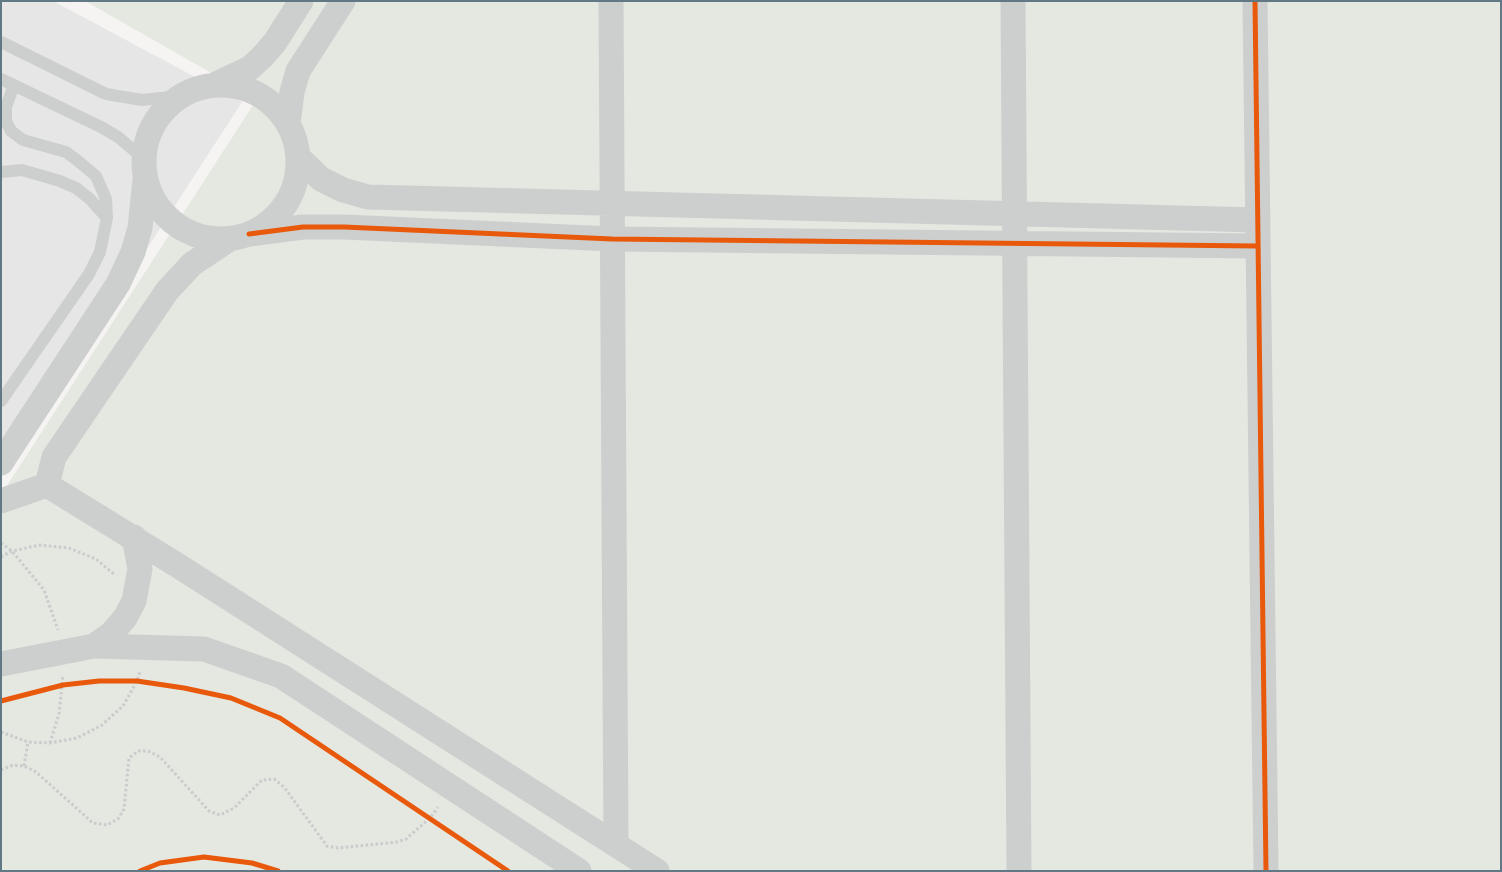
<!DOCTYPE html>
<style>
body{margin:0}
#map{position:relative;width:1502px;height:872px;overflow:hidden;background:#f5f4f2;font-family:"Fira Sans Condensed",sans-serif}
canvas{display:block}
.frame{position:absolute;inset:0;border:2px solid #617985;pointer-events:none}
</style>
<div id="map">
<canvas width="1502" height="872"></canvas>
<div class="frame"></div>
</div>
<script>
const ctx = document.querySelector('canvas').getContext('2d');
ctx.lineJoin = 'round';
function fill(path, color) { ctx.fillStyle = color; ctx.fill(path, 'evenodd'); }
const poly = rows => new Path2D(rows.map(r => 'M' + r).join(''));
function trace(path, color, width, dash) { ctx.strokeStyle = color; ctx.lineWidth = width; ctx.lineCap = dash ? 'butt' : 'round'; ctx.setLineDash(dash || []); ctx.stroke(path); }
fill(poly([
 [1,1,53,1,242,102,1,474]
]), '#e5e6e5');
fill(poly([
 [85,1,1501,1,1501,871,1,871,1,495,257,99]
]), '#e4e8e0');
trace(poly([
 [1,543,12,551,44,590,58,630],
 [1,557,12,551,40,545,69,548,96,559,115,575],
 [1,732,28,742,50,743,77,738,102,725,123,706,137,681,140,671],
 [50,743,59,714,63,675],
 [24,766,28,742],
 [1,770,13,765,24,766,36,772,93,823,107,825,118,819,124,809,129,758,138,751,148,751,160,757,209,811,220,815,234,808,262,780,274,779,284,787,327,846,338,848,397,842,406,839,430,818,438,807]
]), '#cacbcc', 3, [2.5, 2.5]);
trace(poly([
 [1,42,106,94,142,100,180,96],
 [1,79,101,127,118,137,143,158],
 [1,172,22,170,60,181,76,188,90,199,107,218],
 [1,401,89,274,100,252,107,218,106,199,96,176,78,161,66,152,23,140,11,131,6,121,6,107,14,85]
]), '#cdcfcf', 12);
trace(poly([
 [611,1,616,843],
 [1013,1,1019,871],
 [1255,1,1266,871],
 '144 162a77 77 0 1 1 154 0a77 77 0 1 1-154 0Z',
 [214,85,250,68,263,56,275,42,301,1],
 [288,124,292,92,298,71,343,1],
 [298,157,321,179,343,190,368,197,1257,220],
 [249,234,303,227,344,227,612,239,1257,246],
 [1,463,118,284,133,252,140,228,145,180],
 [47,485,54,457,167,291,192,264,228,240],
 [1,501,47,485,177,565,657,871],
 [94,646,111,634,125,618,134,601,140,569,134,537],
 [1,664,94,646,204,649,281,676,579,871]
]), '#cdcfcf', 25);
trace(poly([
 [1255,1,1266,871],
 [249,234,303,227,344,227,612,239,1257,246],
 [1,701,63,685,99,681,137,681,184,688,231,698,280,718,508,871],
 [140,871,160,863,204,857,252,863,278,871]
]), '#e8590c', 5);
</script>
